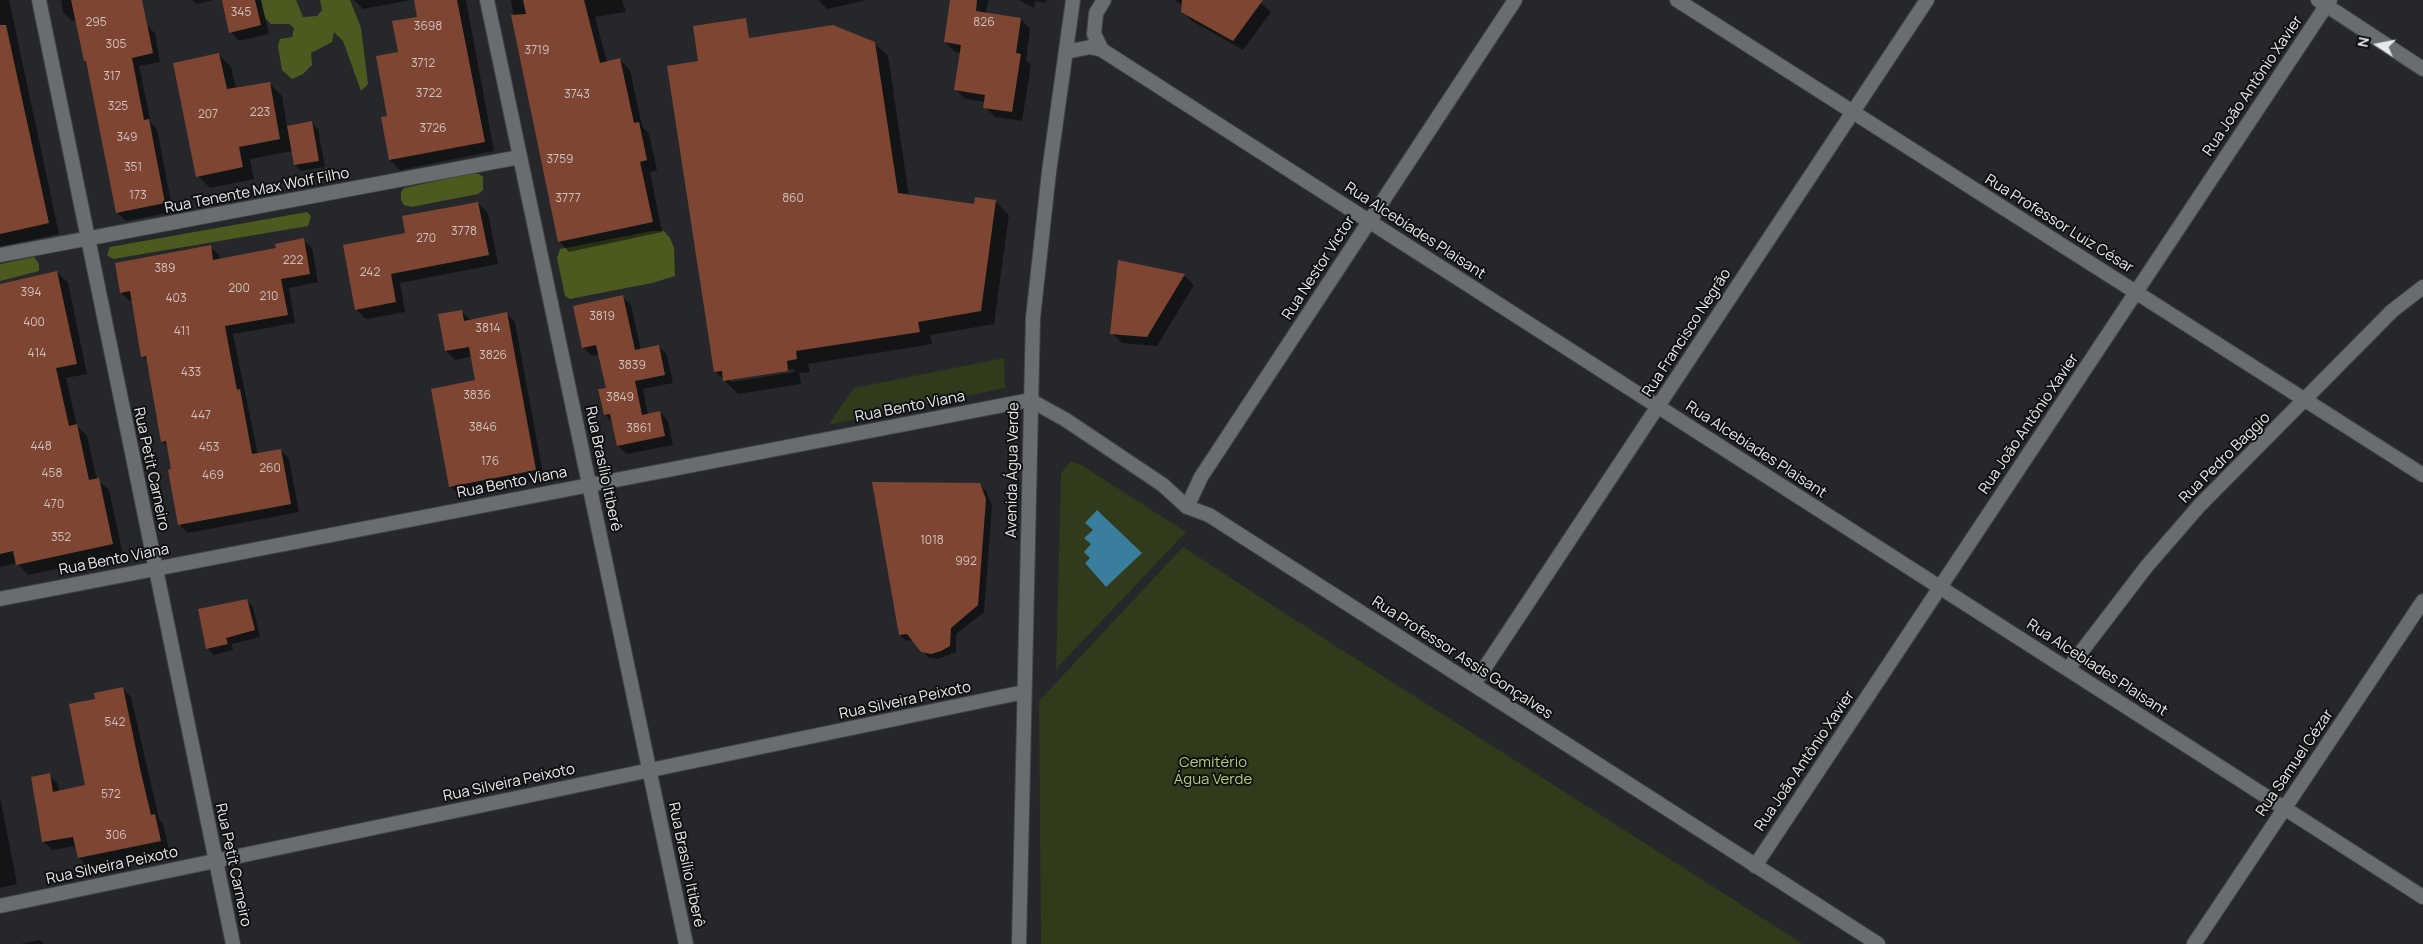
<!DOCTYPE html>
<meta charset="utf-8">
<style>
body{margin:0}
#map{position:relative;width:2423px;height:944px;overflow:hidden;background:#25272a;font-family:Manrope,sans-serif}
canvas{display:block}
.north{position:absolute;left:2353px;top:20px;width:50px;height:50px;-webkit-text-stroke:4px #0f1011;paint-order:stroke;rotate:281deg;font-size:14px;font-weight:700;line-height:20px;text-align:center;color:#e8e9eb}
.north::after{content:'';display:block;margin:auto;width:18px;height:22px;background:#e8e9eb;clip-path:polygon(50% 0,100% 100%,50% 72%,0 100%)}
</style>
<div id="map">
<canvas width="2423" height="944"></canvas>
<div class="north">N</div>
</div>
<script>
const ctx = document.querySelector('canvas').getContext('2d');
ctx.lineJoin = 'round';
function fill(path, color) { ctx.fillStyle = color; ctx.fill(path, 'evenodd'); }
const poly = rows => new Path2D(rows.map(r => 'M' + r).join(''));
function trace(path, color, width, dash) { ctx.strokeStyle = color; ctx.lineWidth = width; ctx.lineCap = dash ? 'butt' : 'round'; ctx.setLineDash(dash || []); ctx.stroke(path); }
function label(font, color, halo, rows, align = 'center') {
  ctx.font = font + ' Manrope,sans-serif'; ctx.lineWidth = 4; ctx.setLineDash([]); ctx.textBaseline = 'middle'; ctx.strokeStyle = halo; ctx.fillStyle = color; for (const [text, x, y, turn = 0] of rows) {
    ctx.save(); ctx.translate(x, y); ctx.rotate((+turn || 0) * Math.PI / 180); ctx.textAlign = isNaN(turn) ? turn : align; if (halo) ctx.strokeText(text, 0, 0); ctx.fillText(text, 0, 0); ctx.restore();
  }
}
fill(poly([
 [1004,358,1005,388,828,425,854,388],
 [1071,461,1083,466,1186,532,1056,669,1061,473],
 [1093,530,1106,587,1085,563,1090,558],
 [1183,547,1331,643,1803,944,1041,944,1039,701]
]), '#313a1a');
fill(poly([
 [261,0,296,0,303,17,317,16,322,10,320,0,350,0,361,28,368,84,361,91,343,41,334,32,332,42,311,53,312,65,303,74,292,79,282,70,278,46,280,39,292,37,294,28,289,24,271,24,265,18],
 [473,173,479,174,483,177,483,190,478,194,411,207,404,205,401,200,401,192,404,188],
 [307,212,311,216,308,226,113,259,107,255,110,247],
 [652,231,664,231,670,238,674,248,675,276,652,283,570,299,565,296,557,258,560,249],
 [34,257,39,264,39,271,0,281,0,264]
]), '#4c5a20');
fill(poly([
 [1097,510,1142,553,1106,587,1085,563,1090,558,1084,552,1091,544,1084,538,1093,530,1085,523]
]), '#397e9c');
fill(poly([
 [0,0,9,0,59,234,0,247],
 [61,0,135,0,146,25,155,33,160,62,139,66,151,123,157,129,173,212,126,221,117,213,88,64,85,61,77,20,72,21,63,12],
 [192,0,214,0,197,4],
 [223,0,261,0,269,34,239,41,231,32],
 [354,0,411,0,363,9],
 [415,0,466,0,494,151,400,170,390,160,382,118,389,117,399,53,418,18],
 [511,0,622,0,626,12,595,17,607,62,620,60,630,70,642,126,649,134,657,170,650,172,662,232,569,252,559,241,535,130],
 [818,0,867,0,827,9],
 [952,0,988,0,986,14,1021,19,1030,29,1026,60,1031,65,1022,121,995,117,985,107,986,102,965,99,955,89,961,53,955,52,945,42],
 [1019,0,1046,0,1046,3,1035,1,1034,8],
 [1174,0,1257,0,1271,12,1243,50,1192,21,1182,11,1183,6],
 [742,40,874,43,888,56,909,196,975,205,996,202,1009,215,994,324,930,335,932,344,808,364,810,372,799,373,801,384,738,394,715,371,700,62],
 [794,369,795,372,731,382,729,379],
 [219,54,231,67,236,89,269,83,282,96,287,127,312,123,318,129,325,167,301,171,295,165,292,151,250,159,254,179,210,188,198,176],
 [478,203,488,213,498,264,400,283,405,312,366,319,356,309,406,234],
 [303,240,312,248,318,282,289,288,295,323,233,334,258,455,281,450,289,459,299,512,188,533,179,524,169,448,162,441,148,362,143,356,133,301,130,301,121,293,210,247,219,255,220,260,277,249],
 [1119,261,1185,276,1194,285,1157,346,1122,343,1112,333],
 [57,272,68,283,87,374,66,378,77,426,87,436,97,480,109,490,123,555,28,575,17,563,0,567,0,285],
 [623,297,631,305,641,350,659,346,667,355,673,383,643,389,648,415,660,412,668,421,673,445,627,454,618,446,614,423,605,415,607,389,600,354,592,356,583,347],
 [461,311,471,320,506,313,515,322,544,479,460,495,451,487,476,381,472,356,455,360,446,351],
 [979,485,986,491,992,506,984,612,956,634,956,652,938,659,929,658,913,640,906,641,900,635],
 [246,601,253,607,260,637,232,644,233,650,214,655,207,648],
 [122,688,131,697,159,819,163,824,169,850,88,867,79,858,76,846,52,850,43,841,49,775,58,784,59,792,86,786,97,700],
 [0,797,17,884,0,888],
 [40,940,44,944,20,944]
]), '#0007');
fill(poly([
 [71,0,142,0,153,53,132,58,144,120,149,119,165,203,116,213,86,61,84,61],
 [222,0,255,0,261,25,229,33],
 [414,0,457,0,485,142,389,160,381,117,387,116,376,56,398,52,392,21,417,17],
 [523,0,584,0,600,63,620,58,634,123,639,122,647,160,640,162,653,222,558,242,511,15,526,14],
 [950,0,977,0,976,11,1021,18,1016,53,1021,54,1012,112,983,108,985,95,954,90,961,45,944,42],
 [1182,0,1263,0,1233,41,1181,12],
 [746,18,749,38,833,25,875,42,898,193,974,204,975,197,996,200,981,311,918,322,920,332,796,351,797,359,787,361,788,371,723,381,722,371,714,372,667,66,698,61,693,26],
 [0,25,6,25,49,223,0,234],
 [219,53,227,89,270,82,280,139,239,147,243,167,196,177,173,63],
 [312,121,319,161,294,165,287,126],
 [478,202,489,255,391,274,396,302,355,310,343,245,405,233,402,216],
 [304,238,310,274,281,279,288,315,225,326,237,390,240,389,252,454,281,449,291,504,178,525,168,470,171,469,166,441,161,442,146,356,141,357,130,291,120,293,115,263,211,245,213,260,276,248,275,244],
 [1118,260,1185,274,1147,337,1110,334],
 [57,271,77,364,56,368,69,426,77,424,89,480,99,478,113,544,16,565,13,551,0,554,0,284],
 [623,295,635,350,659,345,665,375,635,381,642,415,660,411,665,436,617,446,610,414,604,415,598,389,606,388,596,345,582,348,573,306],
 [462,310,464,321,507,312,536,470,449,487,431,389,475,380,469,347,445,351,438,314],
 [872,482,980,483,986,499,978,605,951,628,950,646,941,651,931,654,921,652,907,634,899,635],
 [247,599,255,630,226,638,228,644,206,649,198,609],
 [123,687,141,773,151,815,155,814,161,841,78,858,73,837,42,842,31,777,50,773,53,792,85,785,69,704,95,699,94,693]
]), '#7e4632');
const minor = poly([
 [39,0,233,944],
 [1102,50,1094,34,1096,13,1104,0],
 [1066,52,1090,47,1102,50,2423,897],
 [0,255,520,157],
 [1030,400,1066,420,1163,485,1187,507,1209,515,1878,944],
 [1187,507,1201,477,1515,0],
 [2068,669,2147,566,2199,506,2392,311,2423,287],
 [1474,684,1927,0],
 [1755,866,2330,0],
 [0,906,1024,692],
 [2194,944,2423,601]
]);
const tertiary = poly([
 [1677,0,2423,475],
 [2318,0,2423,69]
]);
const secondary = poly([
 [487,0,686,944],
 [0,599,1030,400],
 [1019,944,1033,318,1049,172,1073,0]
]);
trace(minor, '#424446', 16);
trace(tertiary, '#424446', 16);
trace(secondary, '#424446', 16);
trace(minor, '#6a6d70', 14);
trace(tertiary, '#6a6d70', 14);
trace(secondary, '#6a6d70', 14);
label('12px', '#cec0bd', null, [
 ["345",241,13],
 ["295",96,23],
 ["826",984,23],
 ["3698",428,27],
 ["305",116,45],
 ["3719",537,51],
 ["3712",423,64],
 ["317",112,77],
 ["3722",429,94],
 ["3743",577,95],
 ["325",118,107],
 ["223",260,113],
 ["207",208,115],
 ["3726",433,129],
 ["349",127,138],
 ["3759",560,160],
 ["351",133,168],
 ["173",138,196],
 ["3777",568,199],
 ["860",793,199],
 ["3778",464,232],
 ["270",426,239],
 ["222",293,261],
 ["389",165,269],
 ["242",370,273],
 ["200",239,289],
 ["394",31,293],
 ["210",269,297],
 ["403",176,299],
 ["3819",602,317],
 ["400",34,323],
 ["3814",488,329],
 ["411",182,332],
 ["414",37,354],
 ["3826",493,356],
 ["3839",632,366],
 ["433",191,373],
 ["3836",477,396],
 ["3849",620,398],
 ["447",201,416],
 ["3846",483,428],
 ["3861",639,429],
 ["448",41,447],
 ["453",209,448],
 ["176",490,462],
 ["260",270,469],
 ["458",52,474],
 ["469",213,476],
 ["470",54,505],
 ["352",61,538],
 ["1018",932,541],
 ["992",966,562],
 ["542",115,723],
 ["572",111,795],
 ["306",116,836]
]);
label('15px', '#e8e9eb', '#0f1011', [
 ["Rua João Antônio Xavier",2253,86,-56],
 ["Rua Tenente Max Wolf Filho",257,191,-11],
 ["Rua Professor Luiz César",2059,224,32],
 ["Rua Alcebíades Plaisant",1415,231,33],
 ["Rua Nestor Victor",1319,268,-57],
 ["Rua Francisco Negrão",1687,333,-57],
 ["Rua Bento Viana",910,407,-11],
 ["Rua João Antônio Xavier",2029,424,-56],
 ["Rua Alcebíades Plaisant",1756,450,33],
 ["Rua Pedro Baggio",2225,458,-45],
 ["Rua Petit Carneiro",151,469,78],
 ["Rua Brasílio Itiberê",603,469,78],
 ["Avenida Água Verde",1013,470,-89],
 ["Rua Bento Viana",512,483,-11],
 ["Rua Bento Viana",114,560,-11],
 ["Rua Professor Assis Gonçalves",1462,658,33],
 ["Rua Alcebíades Plaisant",2097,668,33],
 ["Rua Silveira Peixoto",905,701,-12],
 ["Rua João Antônio Xavier",1805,761,-56],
 ["Rua Samuel Cézar",2295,763,-56],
 ["Rua Silveira Peixoto",509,783,-12],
 ["Rua Petit Carneiro",233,865,78],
 ["Rua Brasílio Itiberê",686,865,78],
 ["Rua Silveira Peixoto",112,866,-12]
]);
label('15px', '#b3cb76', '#0f1011', [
 ["Cemitério",1213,763],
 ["Água Verde",1213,780]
]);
</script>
